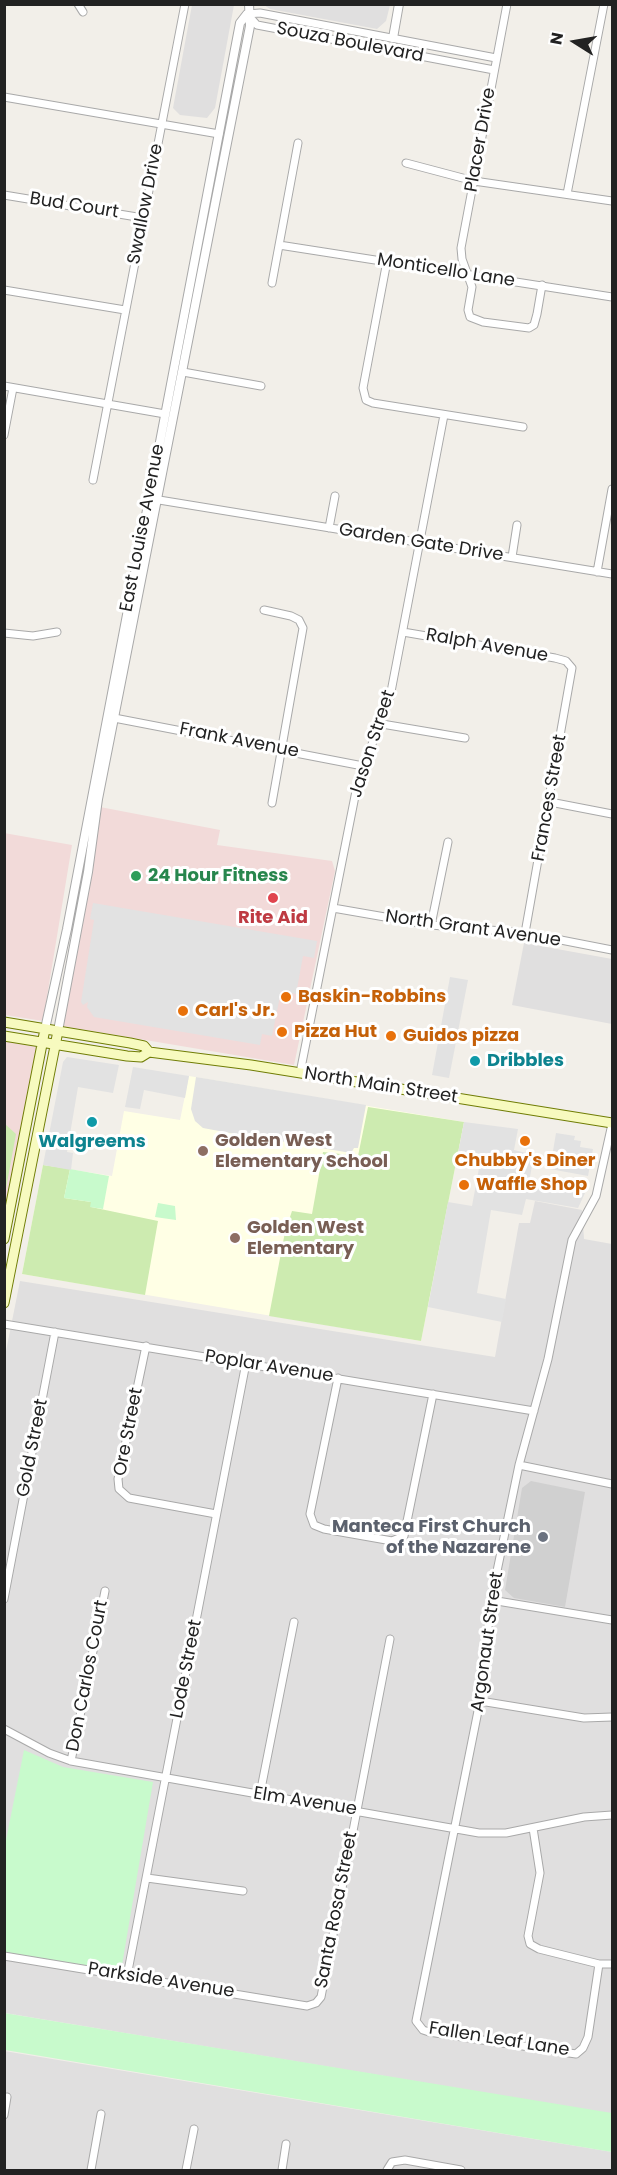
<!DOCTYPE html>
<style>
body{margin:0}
#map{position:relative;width:617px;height:2175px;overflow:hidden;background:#f2efe9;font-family:Poppins,sans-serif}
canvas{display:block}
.frame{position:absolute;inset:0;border:6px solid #222;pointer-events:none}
.north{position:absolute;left:545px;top:12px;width:60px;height:60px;-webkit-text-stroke:4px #fff;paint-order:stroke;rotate:281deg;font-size:16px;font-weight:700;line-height:24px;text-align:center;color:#222}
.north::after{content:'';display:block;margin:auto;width:21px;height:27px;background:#222;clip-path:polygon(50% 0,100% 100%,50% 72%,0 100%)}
</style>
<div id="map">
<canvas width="617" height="2175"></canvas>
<div class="frame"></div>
<div class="north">N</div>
</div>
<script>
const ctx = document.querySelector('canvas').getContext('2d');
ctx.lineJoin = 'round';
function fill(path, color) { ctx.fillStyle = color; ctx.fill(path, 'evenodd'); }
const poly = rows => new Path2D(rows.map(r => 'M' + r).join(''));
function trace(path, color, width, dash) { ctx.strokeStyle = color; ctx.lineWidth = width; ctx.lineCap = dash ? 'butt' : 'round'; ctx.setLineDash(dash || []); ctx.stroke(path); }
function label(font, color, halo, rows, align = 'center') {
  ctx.font = font + ' Poppins,sans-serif'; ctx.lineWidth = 6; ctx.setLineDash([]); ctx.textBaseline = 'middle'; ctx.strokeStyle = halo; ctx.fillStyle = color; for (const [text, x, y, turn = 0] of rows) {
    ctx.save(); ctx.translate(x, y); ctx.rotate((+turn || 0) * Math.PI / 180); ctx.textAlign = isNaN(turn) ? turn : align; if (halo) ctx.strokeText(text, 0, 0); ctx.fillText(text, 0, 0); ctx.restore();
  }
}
fill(poly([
 [192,5,234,5,215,108,207,118,180,115,173,108],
 [264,5,390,5,386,21,377,29,270,9],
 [524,943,612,959,612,1024,512,1005],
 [535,1201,582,1210,584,1239,612,1244,612,2114,5,2013,4,1361,20,1281,495,1357,519,1223,530,1223],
 [4,2051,612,2152,612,2170,5,2170]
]), '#e0dfdf');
fill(poly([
 [100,807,220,830,217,845,332,861,335,871,294,1065,62,1026],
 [4,833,72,845,43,1021,5,1015],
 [5,1041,37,1047,5,1214]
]), '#f2dad9');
fill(poly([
 [189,1076,464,1122,421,1341,22,1274,43,1165,112,1176,124,1111,180,1120]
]), '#ffffe5');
fill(poly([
 [531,1481,585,1492,565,1607,514,1598,505,1590,522,1488]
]), '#d0d0d0');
fill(poly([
 [368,1107,464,1122,421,1341,269,1316,285,1232,292,1211,312,1214,323,1152,358,1156],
 [5,1124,16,1134,5,1194,4,1124],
 [43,1165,70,1169,64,1198,91,1202,91,1207,158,1221,145,1295,22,1274]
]), '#cdebb0');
fill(poly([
 [70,1169,109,1176,103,1209,90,1207,91,1202,64,1198],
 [158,1203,175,1206,176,1220,155,1217],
 [24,1750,63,1767,153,1782,121,1971,5,1952,5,1845],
 [4,2013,612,2113,612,2152,5,2050]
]), '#c8facc');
fill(poly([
 [93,903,317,941,314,958,303,956,296,994,281,991,272,1036,262,1034,260,1045,94,1017,87,1007,88,1002,83,1005,81,1002,94,920,90,919],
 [450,977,468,980,449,1078,432,1075],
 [67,1057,119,1065,113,1093,78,1087,67,1152,73,1153,71,1170,43,1165,63,1062],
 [133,1067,189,1076,185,1098,144,1090,140,1109,125,1107],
 [196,1077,366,1105,358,1148,354,1148,351,1153,280,1141,280,1137,262,1139,203,1128,195,1121,191,1109],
 [464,1122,518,1129,514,1150,534,1155,529,1182,585,1193,578,1208,526,1199,522,1215,491,1210,477,1293,506,1299,502,1322,428,1307,448,1202,472,1206,479,1168,456,1164],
 [556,1133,575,1136,574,1140,581,1141,580,1147,593,1149,588,1176,550,1169]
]), '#e2e2e2');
const minor = poly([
 [78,4,83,12],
 [507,4,461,248,462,259,472,287,468,310,470,317,483,322,529,328,534,325,537,314,542,285],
 [247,14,260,13,496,58],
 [249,16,257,25,494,70],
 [4,97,219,134],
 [406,163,474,181,612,201],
 [567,194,604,4],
 [4,195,143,218],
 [279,245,612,297],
 [387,261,363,388,366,400,373,403,523,427],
 [272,283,298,143],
 [4,290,125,310],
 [183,372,261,386],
 [4,386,165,414],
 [4,435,13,388],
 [93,480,185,4],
 [153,499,612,574],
 [329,528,335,496],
 [512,557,517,525],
 [597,572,612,489],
 [264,610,291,616,299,620,303,628,272,803],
 [403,632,555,658,566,661,572,668,525,933],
 [4,633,33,636,57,632],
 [109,717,363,766],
 [382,724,465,738],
 [550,802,612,814],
 [333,908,431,925,525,933,612,950],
 [431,925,448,842],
 [300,1073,358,781,390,697,444,415],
 [4,1324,534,1411],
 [146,1346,118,1479,119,1489,129,1498,216,1514],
 [338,1378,310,1514,314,1525,324,1529,392,1541,404,1536,433,1394],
 [519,1465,612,1484],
 [4,1599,55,1332],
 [491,1600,612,1620],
 [480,1701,584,1718,612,1717],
 [4,1729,49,1753,71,1761,479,1833,506,1833,584,1817,612,1815],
 [71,1761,105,1591],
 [260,1794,294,1622],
 [533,1828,540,1873,528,1936,530,1944,539,1949,599,1964,612,1964],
 [147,1878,243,1891],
 [4,1956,307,2006,316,2003,321,1997,390,1639],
 [599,1964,588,2037,583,2048,576,2054,429,2032,423,2030,416,2021,480,1701,491,1600,519,1465,548,1359,572,1240,596,1196,612,1124],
 [127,1976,246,1363],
 [4,2115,7,2097],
 [91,2170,101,2114],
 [186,2170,194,2129],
 [282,2170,286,2144],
 [387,2170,392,2162,405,2160,461,2170]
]);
const tertiary = poly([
 [393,38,399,4],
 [45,1029,67,929,240,23,247,14],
 [58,1031,88,872,98,799,250,26,249,4]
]);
const secondary = poly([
 [4,1022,130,1043,144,1046,149,1052,251,1065,612,1123],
 [4,1036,127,1056,141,1057,149,1052],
 [4,1239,45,1029],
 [4,1303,58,1031]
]);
trace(minor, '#a9a9a9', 9);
trace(tertiary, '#a9a9a9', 10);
trace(secondary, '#707d05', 11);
trace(minor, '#fff', 7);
trace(tertiary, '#fff', 8);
trace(secondary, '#f7fabf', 9);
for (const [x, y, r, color] of [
 [136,876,6,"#2e9e5b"],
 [273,898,6,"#e0444e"],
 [286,997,6,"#e8710a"],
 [183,1011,6,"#e8710a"],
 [282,1032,6,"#e8710a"],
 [391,1036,6,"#e8710a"],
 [475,1061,6,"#0f9aa8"],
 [92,1122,6,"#0f9aa8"],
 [525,1141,6,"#e8710a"],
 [203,1151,6,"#8d6e63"],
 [464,1185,6,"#e8710a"],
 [235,1238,6,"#8d6e63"],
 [543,1537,6,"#6b7280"]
]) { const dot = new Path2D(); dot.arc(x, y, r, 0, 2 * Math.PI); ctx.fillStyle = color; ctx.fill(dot); trace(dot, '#fff', 2); }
label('18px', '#222', '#fff', [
 ["Souza Boulevard",350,43,11],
 ["Placer Drive",481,140,-80],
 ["Swallow Drive",146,204,-79],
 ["Bud Court",74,206,9],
 ["Monticello Lane",446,271,9],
 ["East Louise Avenue",143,528,-79],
 ["Garden Gate Drive",421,543,9],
 ["Ralph Avenue",487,646,10],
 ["Frank Avenue",239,741,11],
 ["Jason Street",373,744,-72],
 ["Frances Street",550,798,-80],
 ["North Grant Avenue",473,929,8],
 ["North Main Street",381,1086,9],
 ["Poplar Avenue",269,1367,9],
 ["Ore Street",129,1432,-79],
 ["Gold Street",33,1448,-79],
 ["Argonaut Street",488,1642,-82],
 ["Lode Street",187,1669,-79],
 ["Don Carlos Court",88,1676,-79],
 ["Elm Avenue",305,1802,9],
 ["Santa Rosa Street",337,1910,-79],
 ["Parkside Avenue",161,1981,9],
 ["Fallen Leaf Lane",499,2040,9]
]);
label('bold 18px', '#27864d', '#fff', [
 ["24 Hour Fitness",148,876]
], 'left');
label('bold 18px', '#be3a42', '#fff', [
 ["Rite Aid",273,918]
]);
label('bold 18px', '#c56008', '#fff', [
 ["Baskin-Robbins",298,997],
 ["Carl's Jr.",195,1011],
 ["Pizza Hut",294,1032],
 ["Guidos pizza",403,1036],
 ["Chubby's Diner",525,1161,"center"],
 ["Waffle Shop",476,1185]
], 'left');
label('bold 18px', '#0d838f', '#fff', [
 ["Dribbles",487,1061],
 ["Walgreems",92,1142,"center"]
], 'left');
label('bold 18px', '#785e54', '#fff', [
 ["Golden West",215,1141],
 ["Elementary School",215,1162],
 ["Golden West",247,1228],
 ["Elementary",247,1249]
], 'left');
label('bold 18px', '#5b616d', '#fff', [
 ["Manteca First Church",531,1527],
 ["of the Nazarene",531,1548]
], 'right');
</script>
